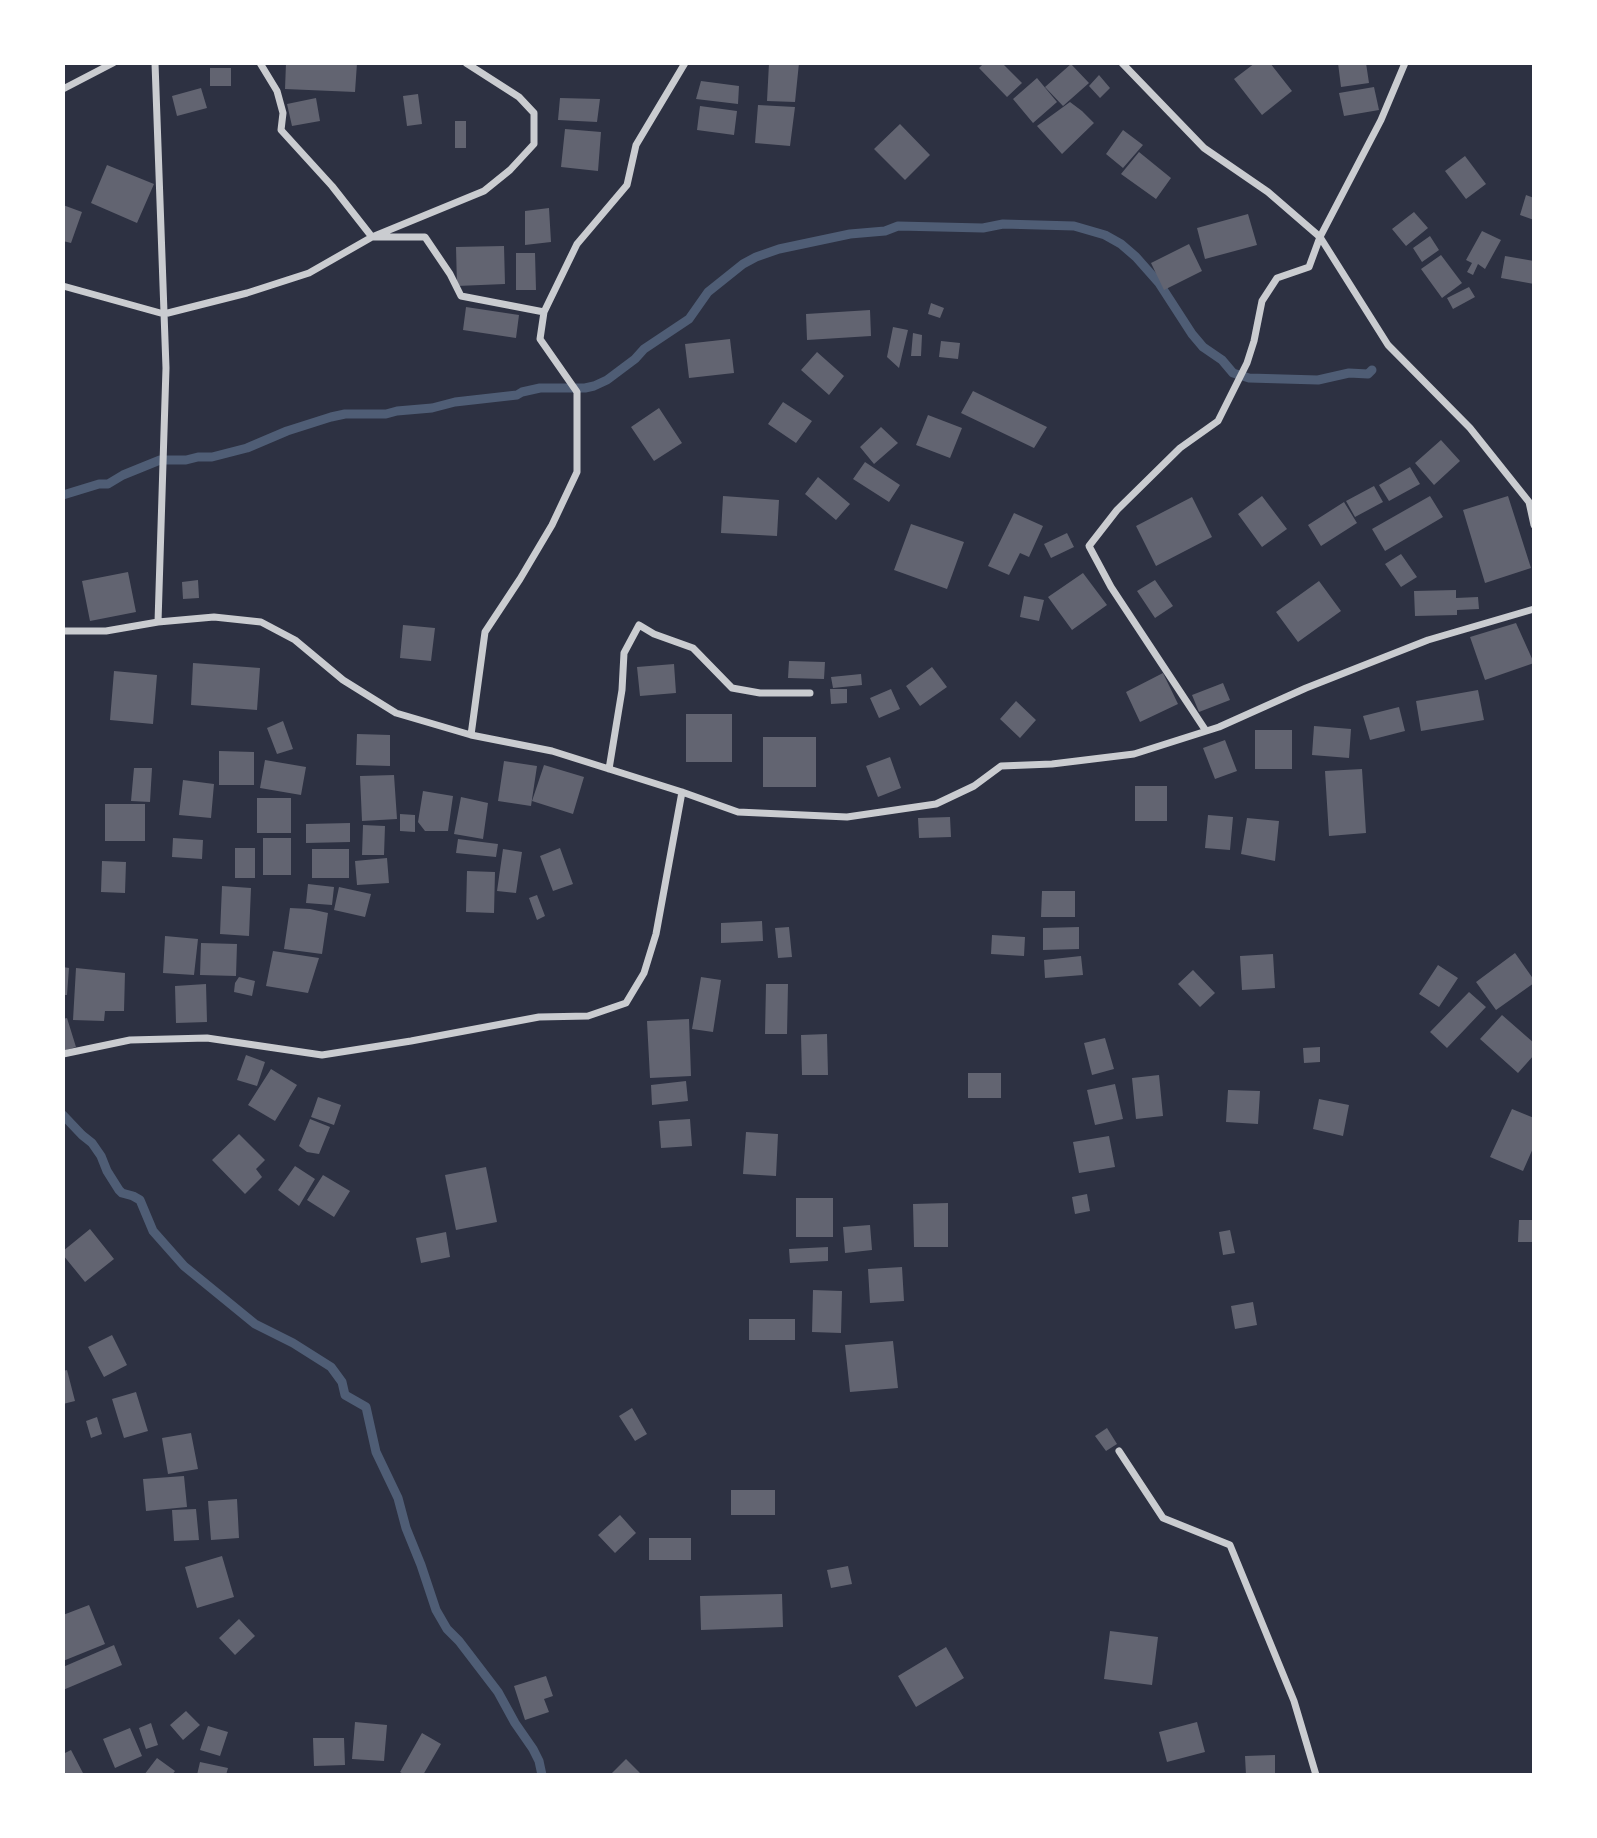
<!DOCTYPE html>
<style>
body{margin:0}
#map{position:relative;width:1597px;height:1838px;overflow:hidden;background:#2d3142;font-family:Montserrat,sans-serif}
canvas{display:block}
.frame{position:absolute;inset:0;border:65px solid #fff;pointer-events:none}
</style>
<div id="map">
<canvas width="1597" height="1838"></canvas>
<div class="frame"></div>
</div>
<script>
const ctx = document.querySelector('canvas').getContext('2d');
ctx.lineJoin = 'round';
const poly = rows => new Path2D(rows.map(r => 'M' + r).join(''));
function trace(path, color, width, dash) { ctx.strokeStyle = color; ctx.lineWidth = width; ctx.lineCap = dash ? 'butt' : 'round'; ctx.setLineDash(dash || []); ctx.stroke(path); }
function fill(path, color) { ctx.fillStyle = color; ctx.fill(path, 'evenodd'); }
trace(poly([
 [63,495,99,484,108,484,123,475,160,460,186,460,198,457,212,457,247,448,287,431,331,417,345,414,386,414,397,411,432,408,455,402,517,395,522,392,540,388,585,388,594,386,607,380,635,359,644,349,689,319,708,292,743,264,756,257,779,249,850,234,885,231,898,226,983,228,1003,224,1074,226,1105,235,1121,244,1136,257,1159,283,1192,334,1203,347,1222,360,1233,373,1249,378,1318,380,1349,373,1368,374,1372,370],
 [63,1115,82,1135,92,1143,101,1156,107,1171,119,1190,122,1193,133,1196,140,1200,153,1231,184,1266,255,1324,293,1343,331,1367,342,1382,345,1395,366,1407,376,1452,398,1498,406,1528,421,1565,436,1610,447,1629,459,1641,498,1692,515,1723,533,1749,539,1761,542,1775]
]), '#4f5d75', 9);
fill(poly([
 [286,63,357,63,355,92,285,89],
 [769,63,799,63,795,102,767,101],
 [984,63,1002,63,1022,83,1007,97,979,68],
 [1255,63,1270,63,1292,91,1262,115,1234,79],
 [1338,63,1366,63,1369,83,1341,87],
 [1071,64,1089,83,1063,106,1045,87],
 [210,68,231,68,231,86,210,86],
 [1099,75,1110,88,1100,98,1089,86],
 [1037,78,1057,102,1033,123,1013,99],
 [701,81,739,86,738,104,696,99],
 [1374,87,1379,110,1344,116,1339,93],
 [201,88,207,108,177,116,172,96],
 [418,94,422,124,407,126,403,96],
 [316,98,320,121,292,126,287,104],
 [560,98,600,99,597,122,558,120],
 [1070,102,1082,111,1094,123,1062,154,1037,126],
 [758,105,795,107,790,146,755,143],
 [700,106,737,111,734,135,697,130],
 [455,121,466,121,466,148,455,148],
 [900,124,930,155,905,180,874,149],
 [565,129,601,132,598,171,561,167],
 [1123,130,1143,145,1123,168,1106,154],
 [1139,152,1171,178,1156,199,1121,174],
 [1465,156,1486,184,1466,199,1445,171],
 [107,165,154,184,137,223,91,203],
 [1526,195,1534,198,1534,220,1520,215],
 [63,205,82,212,71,243,63,241],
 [549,208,551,242,525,245,525,211],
 [1414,212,1428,228,1406,246,1392,229],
 [1248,214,1257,245,1205,259,1197,228],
 [1482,231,1501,240,1485,269,1478,264,1473,275,1467,272,1472,263,1466,260],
 [1430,236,1439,250,1422,262,1413,248],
 [1189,244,1202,271,1164,290,1151,263],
 [504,246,505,284,457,286,456,247],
 [516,253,535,253,536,290,516,290],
 [1441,255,1462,283,1442,298,1421,269],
 [1505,256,1534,261,1534,284,1501,278],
 [1469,287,1475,297,1453,309,1447,298],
 [931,303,944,308,940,318,928,314],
 [466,307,519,315,516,338,463,330],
 [870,310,871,336,807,340,806,314],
 [893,327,908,330,899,368,887,357],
 [913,333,922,335,921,356,911,356],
 [730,339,734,373,689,378,685,344],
 [941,341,960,343,958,359,939,357],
 [817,352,844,376,829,395,801,370],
 [973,391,1047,427,1034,448,961,413],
 [783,402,812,421,796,443,768,424],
 [659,408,682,443,654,461,631,427],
 [928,415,962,428,950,458,916,445],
 [881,427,898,443,874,464,860,447],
 [1441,440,1460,461,1434,485,1415,463],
 [865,462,900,485,889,502,853,479],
 [1410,467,1420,484,1389,501,1379,485],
 [818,477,850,504,836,520,805,494],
 [1374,486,1383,502,1355,517,1346,501],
 [723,496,779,500,777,536,721,533],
 [1262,496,1287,529,1262,547,1238,514],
 [1430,496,1443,517,1385,551,1372,529],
 [1508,496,1531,568,1485,583,1463,510],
 [1192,497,1212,537,1156,566,1136,526],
 [1344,502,1357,523,1321,546,1308,525],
 [1014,513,1043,526,1029,557,1020,553,1009,575,988,566],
 [911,524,964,542,947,589,894,570],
 [1067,533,1074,547,1051,558,1044,544],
 [1401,554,1417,577,1401,587,1385,564],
 [128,572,136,612,90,621,82,581],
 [1083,573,1107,605,1072,630,1048,597],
 [198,580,199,598,183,599,182,582],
 [1155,580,1173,606,1155,618,1137,591],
 [1319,581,1341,611,1298,642,1276,612],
 [1456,590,1456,598,1478,597,1479,609,1457,610,1457,615,1415,616,1414,591],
 [1024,596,1044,600,1039,621,1020,617],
 [1516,623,1534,663,1485,680,1470,637],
 [403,625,435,628,431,661,400,658],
 [789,661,825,662,824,679,788,678],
 [193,663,260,668,257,710,191,705],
 [674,664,676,693,640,696,637,667],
 [932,667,947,687,920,706,906,686],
 [114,671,157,675,153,724,110,720],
 [1163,673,1178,704,1140,722,1126,692],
 [861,674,862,685,833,688,831,677],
 [1223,683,1230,700,1199,712,1192,695],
 [830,689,847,689,847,703,831,704],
 [891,689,900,709,879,718,870,698],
 [1478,690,1484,720,1421,731,1416,701],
 [1016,701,1036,720,1020,738,1000,719],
 [1399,707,1405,731,1370,740,1363,716],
 [686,714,732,714,732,762,686,762],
 [283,721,293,749,277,754,267,728],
 [1314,726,1351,729,1349,758,1312,755],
 [1255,730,1292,730,1292,769,1255,769],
 [357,734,390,735,390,766,356,765],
 [763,737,816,737,816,787,763,787],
 [1225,740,1237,771,1215,779,1203,748],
 [219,751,254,752,254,785,219,785],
 [890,757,901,788,878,797,866,766],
 [265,760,306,767,301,795,260,788],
 [504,761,537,766,531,806,498,801],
 [544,765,584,777,573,814,532,801],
 [134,768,152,768,150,802,131,801],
 [1362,769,1366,833,1329,836,1325,771],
 [394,775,397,819,362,821,360,776],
 [183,780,214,784,211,818,179,815],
 [1135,786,1167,786,1167,821,1135,821],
 [423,791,453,796,448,831,425,831,418,822],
 [461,797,488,803,483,839,454,834],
 [257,798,291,798,291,833,257,833],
 [105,804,145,804,145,841,105,841],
 [400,814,415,815,415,832,400,831],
 [1208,815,1233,817,1230,850,1205,848],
 [950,817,951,837,919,838,918,818],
 [1247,818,1279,821,1275,861,1241,854],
 [350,823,350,842,306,843,306,824],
 [363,825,385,826,384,855,362,855],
 [173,838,203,840,202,859,172,857],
 [263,838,291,838,291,875,263,875],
 [458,839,498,844,496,857,456,853],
 [235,848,255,848,255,878,235,878],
 [560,848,573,884,553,891,540,856],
 [312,849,349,849,349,878,312,878],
 [503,849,522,852,516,893,497,891],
 [387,858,389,883,357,885,355,861],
 [102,861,126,862,125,893,101,892],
 [467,871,495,872,494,913,466,912],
 [308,884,334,887,332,905,306,903],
 [222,886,251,888,249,936,220,934],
 [339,887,371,894,365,917,334,910],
 [1042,891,1075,891,1075,917,1041,917],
 [537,895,545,916,537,920,529,898],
 [290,908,310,909,328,913,322,954,284,949],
 [762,921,763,941,721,943,721,923],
 [789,927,792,957,778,958,775,928],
 [1079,927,1079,949,1043,950,1043,928],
 [992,935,1025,937,1024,956,991,954],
 [165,936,198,939,194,975,163,973],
 [201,943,237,944,236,976,200,975],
 [273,951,319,958,308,993,266,986],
 [1515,953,1534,980,1534,983,1496,1010,1476,982],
 [1273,954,1275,988,1242,990,1240,956],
 [1081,956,1083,975,1045,978,1044,960],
 [1438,965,1458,978,1439,1007,1419,994],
 [63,967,69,968,67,995,63,995],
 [76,968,125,973,124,1011,105,1011,104,1021,73,1020],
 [1193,970,1215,993,1200,1007,1178,984],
 [239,977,255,981,252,996,234,992,235,983],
 [701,977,721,980,713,1032,692,1029],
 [206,984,207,1022,176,1023,175,986],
 [766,984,788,984,787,1034,765,1034],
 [1469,992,1486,1007,1447,1048,1430,1032],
 [1502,1015,1534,1043,1534,1055,1518,1073,1480,1039],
 [67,1018,76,1047,63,1051,63,1019],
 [689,1019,691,1076,650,1078,647,1021],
 [827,1034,828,1075,802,1075,801,1035],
 [1105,1038,1114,1069,1092,1075,1084,1043],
 [1320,1047,1320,1062,1304,1063,1303,1048],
 [246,1055,265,1062,257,1086,237,1080],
 [271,1069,297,1085,275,1121,248,1105],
 [968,1073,1001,1073,1001,1098,968,1098],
 [1159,1075,1163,1116,1136,1119,1132,1078],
 [686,1081,688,1101,652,1105,651,1085],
 [1115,1084,1123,1119,1095,1125,1087,1090],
 [1228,1090,1260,1091,1258,1124,1226,1122],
 [318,1097,341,1105,334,1125,311,1117],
 [1319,1099,1349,1105,1343,1136,1313,1129],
 [1512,1109,1534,1118,1534,1146,1523,1171,1490,1157],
 [310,1119,330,1127,319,1154,307,1152,299,1146],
 [690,1119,692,1146,661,1148,659,1121],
 [746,1132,778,1134,776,1176,743,1174],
 [239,1134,265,1160,256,1169,262,1177,245,1194,212,1160],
 [1109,1136,1115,1167,1079,1173,1073,1142],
 [295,1166,315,1179,299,1206,278,1190],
 [486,1167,497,1222,456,1230,445,1175],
 [323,1175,350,1191,334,1217,307,1200],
 [1087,1194,1090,1211,1075,1214,1072,1197],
 [796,1198,833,1198,833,1237,796,1237],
 [948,1203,948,1247,914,1247,913,1204],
 [1519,1220,1534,1220,1534,1242,1518,1242],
 [870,1225,872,1250,845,1253,843,1227],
 [90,1229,114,1259,85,1282,63,1255,63,1251],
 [1230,1230,1235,1253,1223,1255,1219,1232],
 [446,1232,450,1257,421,1263,416,1238],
 [828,1247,828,1261,790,1263,789,1249],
 [902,1267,904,1301,870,1303,868,1269],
 [813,1290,842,1291,841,1333,812,1332],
 [1253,1302,1257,1325,1235,1329,1231,1306],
 [749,1319,795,1319,795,1340,749,1340],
 [112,1335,127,1365,104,1377,88,1347],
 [893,1341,898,1388,850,1392,845,1345],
 [67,1370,75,1401,63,1404,63,1371],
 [136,1392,148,1431,124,1438,112,1399],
 [632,1408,647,1434,635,1441,619,1416],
 [97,1417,102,1434,91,1438,86,1421],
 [1107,1428,1117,1444,1106,1451,1095,1436],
 [191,1433,198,1469,168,1474,162,1438],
 [184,1476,187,1507,146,1511,143,1479],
 [731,1490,775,1490,775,1515,731,1515],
 [237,1499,239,1538,211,1540,208,1501],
 [196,1509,199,1540,174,1541,172,1510],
 [620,1515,636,1533,615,1553,598,1535],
 [649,1538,691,1538,691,1560,649,1560],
 [222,1556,234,1597,197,1608,185,1567],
 [848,1566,852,1584,831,1588,827,1570],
 [782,1594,783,1627,701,1630,700,1596],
 [89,1605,105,1644,63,1661,63,1615],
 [239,1619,255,1636,235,1655,219,1638],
 [1110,1631,1158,1637,1152,1685,1104,1679],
 [114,1645,122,1665,63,1690,63,1667],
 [946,1647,964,1678,916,1707,898,1676],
 [546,1676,553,1696,544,1699,549,1712,525,1720,514,1686],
 [186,1711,200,1725,183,1740,170,1725],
 [355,1722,387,1725,384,1761,352,1759],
 [1197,1722,1205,1752,1167,1762,1159,1732],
 [151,1723,158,1745,146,1749,139,1728],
 [208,1726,228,1732,220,1756,200,1750],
 [130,1728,142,1756,115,1768,103,1739],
 [422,1733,441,1744,423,1775,405,1775,400,1772],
 [313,1738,344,1738,345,1765,314,1766],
 [71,1750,84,1775,63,1775,63,1754],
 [1275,1755,1275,1775,1246,1775,1245,1756],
 [157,1758,175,1771,172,1775,144,1775],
 [626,1759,642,1775,610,1775],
 [200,1762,228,1768,226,1775,197,1775]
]), '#626471');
trace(poly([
 [155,63,166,368,158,622],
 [260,63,277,91,283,113,281,130,332,186,372,237,425,237,450,274,461,296,544,312],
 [1122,63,1204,148,1268,192,1320,237,1388,345,1470,428,1529,502,1534,525],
 [63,89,113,63],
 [63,286,164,314,247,293,309,273,372,237,484,191,510,170,534,144,534,113,519,97,466,63],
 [63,631,106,631,158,622,214,617,261,622,295,640,343,680,396,713,471,735,552,751,682,792,738,812,847,817,936,804,974,786,1001,766,1052,764,1134,754,1219,727,1306,688,1428,640,1534,609],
 [1206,731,1111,587,1089,546,1117,510,1180,448,1218,421,1247,363,1254,341,1262,301,1277,278,1309,267,1320,237,1381,120,1405,63],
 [471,735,485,632,520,579,552,525,577,472,577,392,540,339,544,312,577,244,627,185,636,145,685,63],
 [609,769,622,690,624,653,639,625,654,634,693,648,732,688,760,693,810,693],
 [63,1054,130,1040,207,1038,322,1055,411,1041,539,1017,588,1016,626,1003,644,973,656,934,682,792],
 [1119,1451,1163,1518,1230,1545,1294,1701,1316,1775]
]), '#caccd0', 7);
</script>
